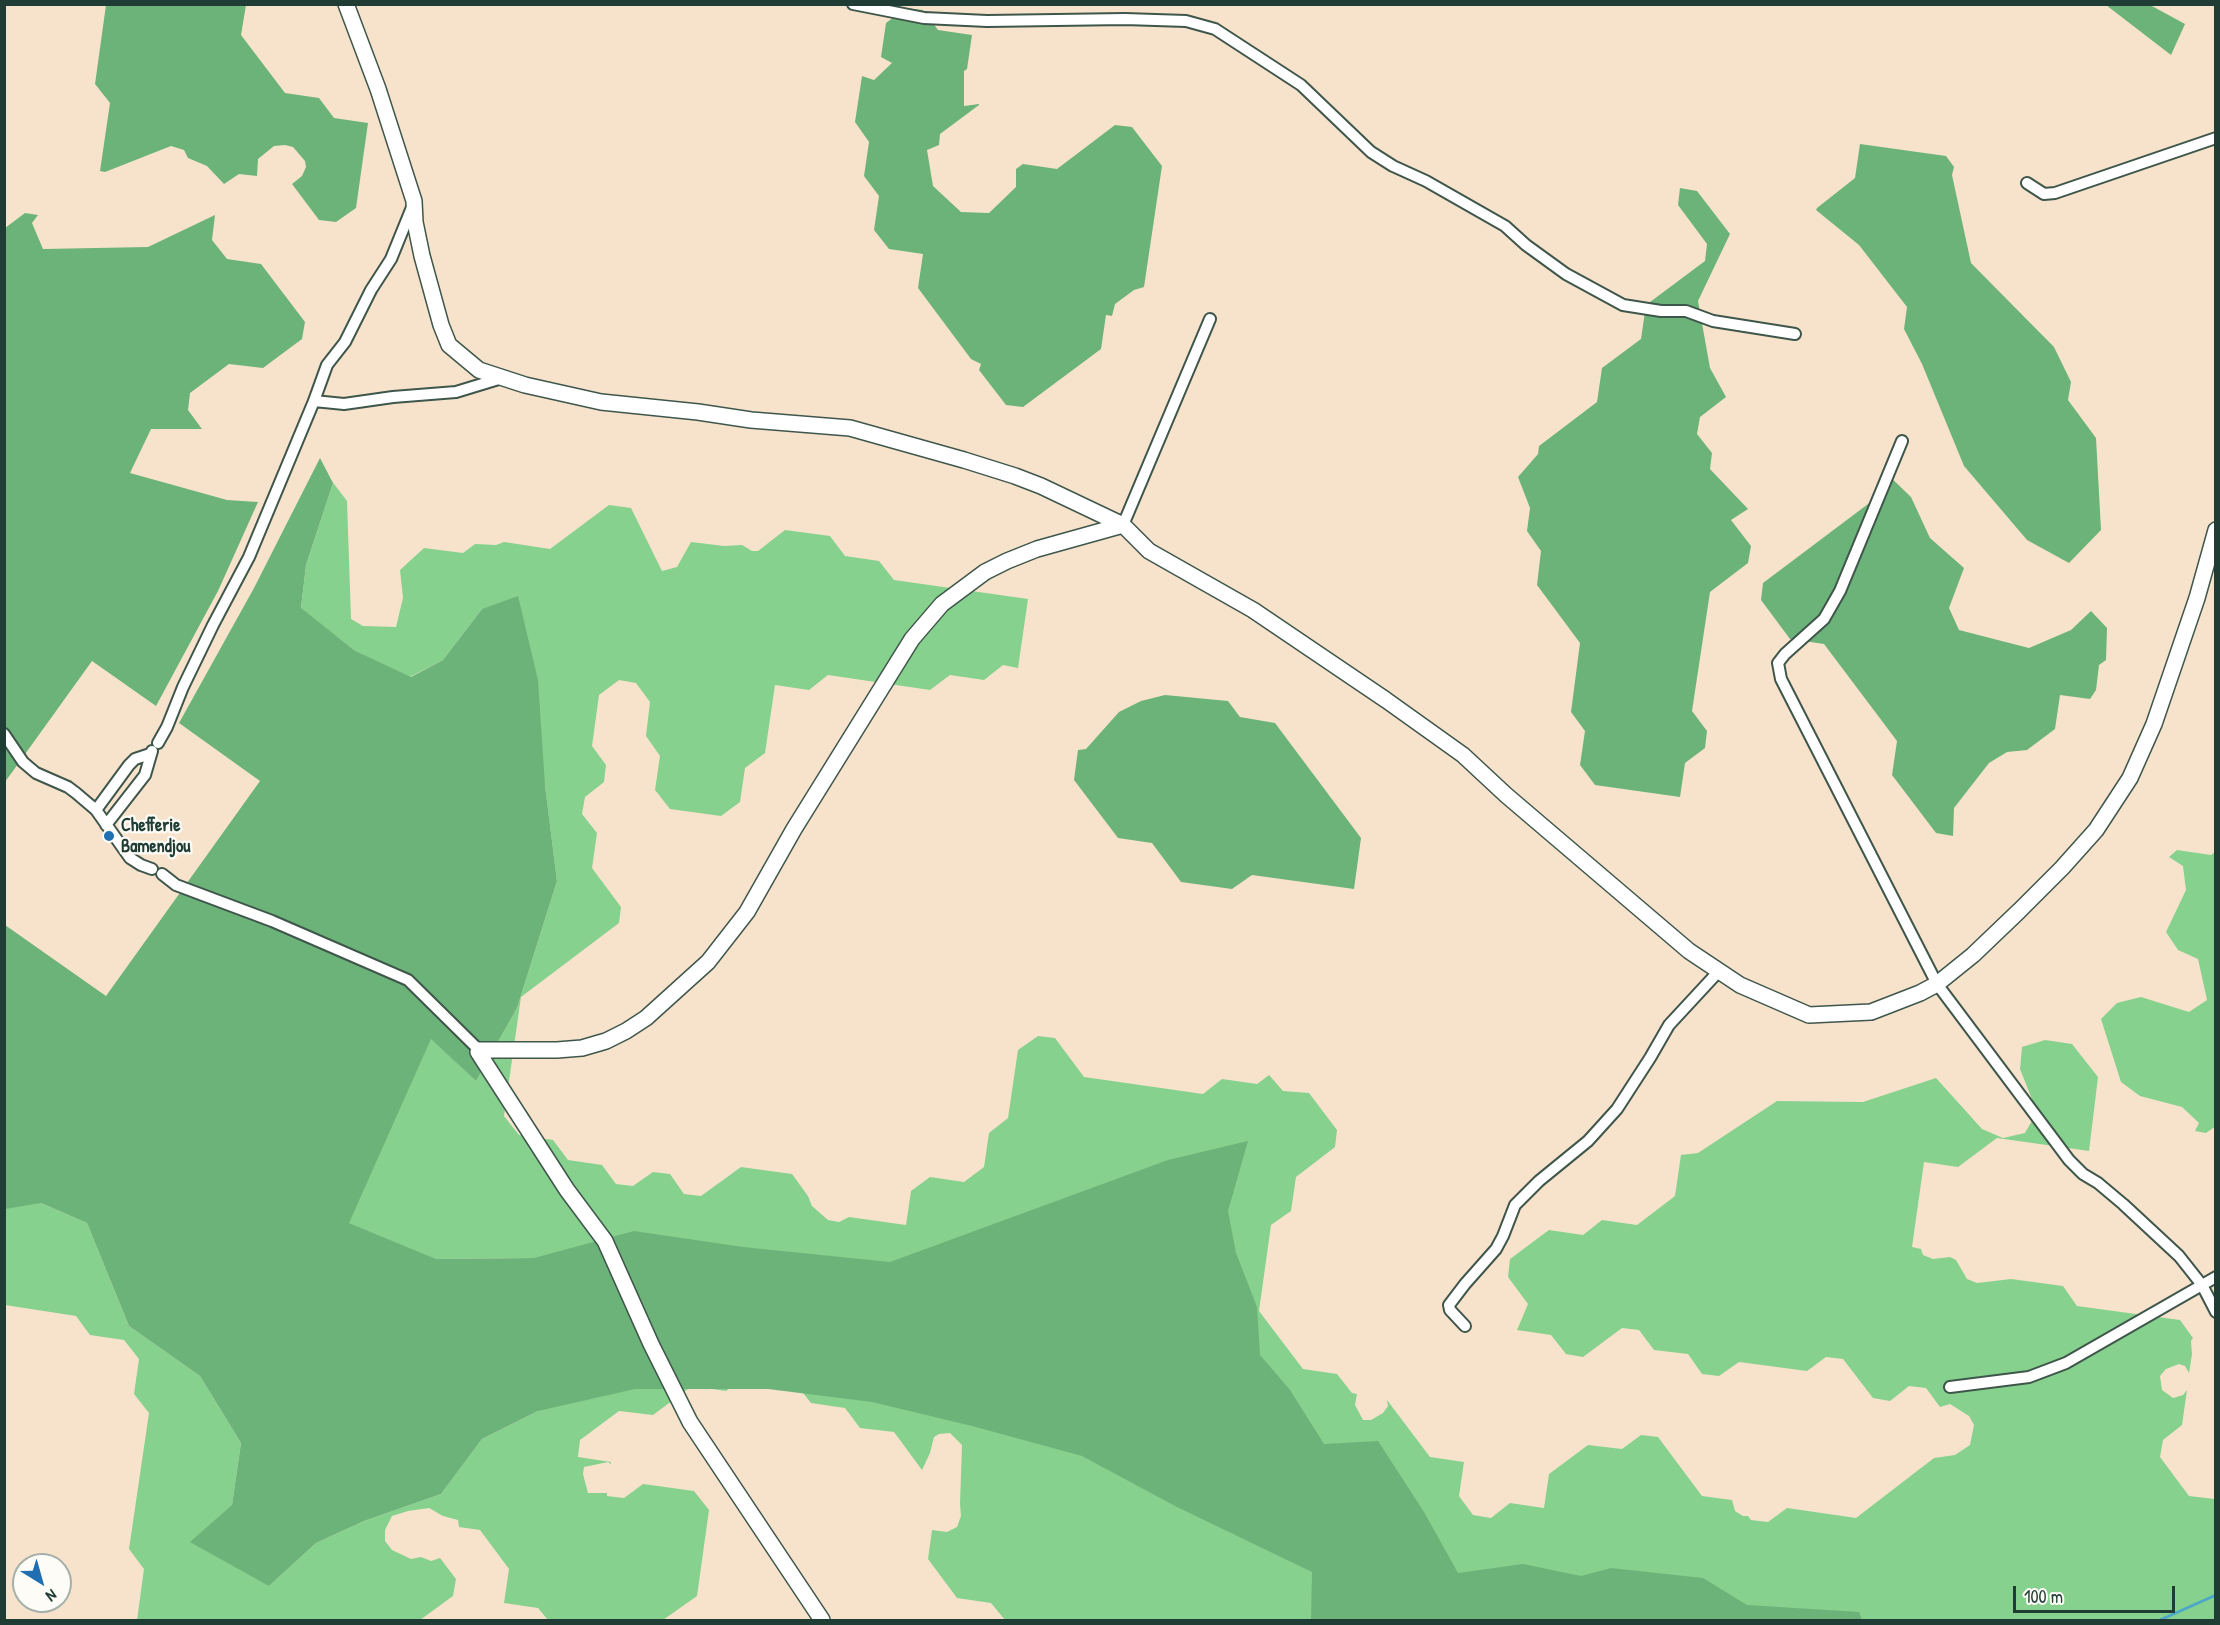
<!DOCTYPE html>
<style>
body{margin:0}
#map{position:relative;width:2220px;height:1625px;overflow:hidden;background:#f7e3cc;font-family:"Patrick Hand",sans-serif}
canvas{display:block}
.frame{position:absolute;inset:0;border:6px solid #1f3d34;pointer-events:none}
.north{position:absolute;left:12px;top:1553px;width:60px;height:60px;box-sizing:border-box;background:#fdfcf7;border:2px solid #a4b0a9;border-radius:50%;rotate:143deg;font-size:16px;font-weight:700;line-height:24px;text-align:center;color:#1f3d34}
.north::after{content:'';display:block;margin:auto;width:21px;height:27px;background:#1f6fb2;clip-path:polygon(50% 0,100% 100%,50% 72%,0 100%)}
.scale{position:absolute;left:2013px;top:1586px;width:162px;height:27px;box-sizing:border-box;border:3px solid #1f3d34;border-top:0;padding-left:8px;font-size:18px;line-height:21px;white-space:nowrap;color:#1f3d34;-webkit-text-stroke:4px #fdfcf7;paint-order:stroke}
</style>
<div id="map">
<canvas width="2220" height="1625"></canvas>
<div class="frame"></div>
<div class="north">N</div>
<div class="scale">100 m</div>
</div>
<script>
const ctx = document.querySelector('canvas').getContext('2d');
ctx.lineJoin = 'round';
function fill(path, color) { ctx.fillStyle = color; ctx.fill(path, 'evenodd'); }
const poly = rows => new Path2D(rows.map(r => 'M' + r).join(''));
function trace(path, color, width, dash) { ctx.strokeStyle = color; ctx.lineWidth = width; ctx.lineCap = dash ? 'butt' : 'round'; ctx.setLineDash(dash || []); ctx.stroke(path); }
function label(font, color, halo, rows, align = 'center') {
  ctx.font = font + ' "Patrick Hand",sans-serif'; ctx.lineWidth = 4.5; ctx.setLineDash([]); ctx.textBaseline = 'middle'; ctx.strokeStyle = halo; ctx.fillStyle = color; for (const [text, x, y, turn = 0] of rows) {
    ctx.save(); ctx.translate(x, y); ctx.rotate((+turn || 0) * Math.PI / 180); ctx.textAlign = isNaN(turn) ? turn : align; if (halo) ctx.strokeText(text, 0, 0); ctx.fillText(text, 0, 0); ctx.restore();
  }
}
fill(poly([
 [331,480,347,501,351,619,363,626,396,627,403,598,400,570,424,548,463,553,475,544,496,545,504,542,550,549,609,505,631,508,662,571,677,567,691,542,724,546,742,545,752,551,758,551,785,530,830,536,845,556,879,561,894,580,1028,599,1018,668,1003,665,984,680,950,675,930,690,828,675,809,690,775,685,765,753,745,768,740,802,721,816,670,809,655,790,660,756,646,736,650,702,636,683,619,680,599,695,592,746,606,765,604,782,585,797,582,814,597,833,592,868,621,907,619,923,521,997,504,1116,519,1135,553,1140,568,1160,602,1165,616,1184,633,1186,653,1172,670,1174,684,1194,701,1196,741,1167,792,1174,808,1196,812,1206,828,1220,839,1222,849,1217,906,1225,911,1191,930,1177,964,1182,984,1167,989,1133,1008,1118,1018,1050,1038,1036,1055,1038,1084,1077,1203,1094,1222,1079,1257,1084,1269,1075,1283,1091,1309,1093,1337,1130,1335,1147,1296,1177,1291,1211,1271,1225,1259,1311,1303,1369,1337,1374,1352,1393,1357,1394,1355,1405,1363,1420,1371,1420,1383,1413,1388,1406,1387,1400,1430,1457,1464,1462,1459,1496,1473,1515,1491,1518,1510,1503,1544,1508,1549,1474,1588,1445,1622,1449,1641,1435,1658,1437,1702,1496,1732,1500,1735,1511,1743,1516,1748,1516,1751,1520,1768,1522,1787,1508,1856,1518,1934,1458,1955,1455,1970,1445,1974,1425,1969,1416,1950,1404,1940,1407,1926,1388,1909,1386,1890,1401,1873,1398,1843,1359,1826,1357,1807,1371,1739,1362,1719,1376,1702,1374,1688,1354,1654,1350,1639,1330,1622,1328,1583,1357,1566,1354,1551,1335,1517,1330,1528,1304,1508,1277,1510,1259,1549,1230,1583,1235,1602,1220,1637,1225,1675,1196,1681,1155,1698,1153,1777,1101,1863,1102,1936,1078,1982,1129,2003,1138,2025,1133,2037,1112,2020,1069,2022,1047,2045,1040,2072,1044,2098,1077,2089,1151,1997,1138,1958,1167,1924,1162,1912,1247,1921,1249,1923,1255,1933,1259,1950,1257,1956,1260,1967,1279,1977,1283,2011,1279,2063,1286,2077,1306,2180,1320,2193,1338,2191,1341,2192,1354,2189,1373,2185,1366,2179,1364,2166,1369,2160,1376,2162,1390,2173,1398,2183,1395,2187,1390,2182,1425,2163,1440,2160,1457,2189,1496,2215,1499,2215,1620,1005,1620,991,1603,957,1598,928,1559,932,1530,947,1532,957,1527,961,1516,960,1504,962,1445,950,1433,939,1434,934,1437,930,1453,922,1470,894,1432,860,1428,845,1408,811,1403,796,1384,746,1376,726,1391,692,1386,653,1415,619,1411,580,1440,578,1457,611,1462,611,1464,608,1462,584,1467,583,1474,588,1493,607,1493,607,1496,624,1498,643,1484,694,1491,709,1510,697,1596,663,1620,548,1620,538,1608,504,1603,509,1569,480,1530,459,1527,458,1520,443,1516,429,1508,408,1511,392,1516,385,1530,385,1541,392,1550,411,1559,421,1557,431,1561,440,1558,456,1579,453,1596,420,1620,137,1620,144,1569,129,1549,149,1413,134,1394,139,1359,124,1340,90,1335,76,1316,5,1305,5,1179,41,1203,87,1223,129,1326,200,1376,241,1443,232,1505,269,1586,316,1543,364,1521,441,1494,482,1439,538,1411,534,1258,435,1259,348,1223,431,1038,476,1081,517,1008,557,881,545,785,482,609,443,660,410,677,354,650,301,609,306,565,333,483],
 [2177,850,2211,855,2215,852,2216,1126,2206,1133,2195,1131,2199,1123,2182,1107,2140,1096,2121,1082,2101,1019,2117,1003,2141,997,2189,1012,2207,1000,2198,959,2178,950,2166,932,2186,890,2183,866,2169,857]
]), '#86d18e');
fill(poly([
 [106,5,246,5,241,35,285,93,319,98,334,118,368,123,356,208,336,222,319,220,292,184,302,176,306,167,305,161,293,147,285,145,274,146,258,159,257,176,239,174,224,184,207,166,188,158,184,150,171,146,105,172,100,171,110,103,95,84],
 [2106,5,2150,5,2185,24,2171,55],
 [906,8,923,10,938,30,972,35,967,69,964,71,964,106,979,104,979,105,940,134,939,145,927,150,933,186,961,212,989,213,1016,187,1016,169,1023,164,1057,169,1115,125,1132,127,1162,166,1144,287,1134,290,1115,304,1112,316,1106,315,1101,349,1023,407,1006,405,979,370,981,364,971,359,918,288,923,254,889,249,874,230,879,196,864,176,869,142,855,122,862,76,874,80,892,63,881,57,886,23],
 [1860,144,1946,156,1954,167,1952,175,1971,263,2054,347,2071,382,2068,400,2096,438,2101,530,2069,563,2027,540,1964,466,1922,364,1904,329,1907,307,1859,245,1816,210,1817,208,1855,178],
 [1680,188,1697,191,1730,234,1698,301,1710,368,1726,397,1700,417,1697,434,1712,453,1710,469,1748,509,1731,520,1751,546,1748,563,1710,592,1692,711,1707,731,1705,748,1685,763,1680,797,1595,785,1580,765,1585,731,1571,712,1580,643,1537,585,1541,551,1527,531,1530,508,1518,477,1538,454,1539,446,1597,402,1602,368,1641,339,1646,305,1705,261,1707,244,1678,205],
 [25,213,38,215,32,223,43,249,148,247,215,215,212,240,227,259,261,264,305,322,302,339,263,368,229,364,190,393,188,410,202,429,151,429,130,473,227,500,258,502,218,591,156,706,92,661,5,782,5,228],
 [320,458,333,483,306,565,301,608,354,650,411,677,443,660,482,609,518,596,538,680,545,785,557,881,517,1008,476,1081,431,1039,349,1223,436,1259,534,1258,634,1231,743,1247,890,1262,1168,1160,1248,1141,1228,1211,1236,1253,1257,1307,1260,1355,1290,1390,1324,1444,1378,1441,1424,1512,1458,1573,1523,1564,1581,1576,1611,1568,1703,1578,1747,1605,1859,1612,1862,1620,1311,1620,1312,1572,1175,1506,1082,1456,972,1426,872,1402,768,1389,635,1389,538,1411,482,1439,441,1494,364,1521,316,1543,269,1586,190,1542,232,1505,241,1443,200,1376,129,1326,87,1223,41,1203,5,1209,5,925,106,996,260,781,179,723,254,588],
 [1883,470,1911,497,1930,538,1964,568,1949,608,1959,630,2029,648,2071,630,2091,611,2107,628,2106,660,2099,665,2096,690,2090,699,2060,695,2055,729,2027,750,2007,752,1989,763,1954,808,1953,836,1936,833,1892,775,1897,741,1824,644,1790,639,1761,600,1763,583,1880,495],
 [1165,695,1228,701,1240,717,1275,723,1361,838,1354,889,1252,875,1232,889,1181,882,1152,843,1118,838,1074,780,1078,750,1086,749,1119,712,1141,701]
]), '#6cb379');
trace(poly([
 [2160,1620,2216,1595]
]), '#4da7ca', 3);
const street = poly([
 [853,4,924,18,987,21,1125,19,1186,21,1215,29,1301,85,1371,152,1393,166,1426,181,1505,226,1526,245,1566,274,1623,305,1661,311,1686,311,1713,321,1795,334],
 [2027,183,2044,194,2055,193,2216,138],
 [314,401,344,404,393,397,456,392,502,378],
 [1902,441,1840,591,1824,619,1785,654,1778,663,1781,679,1937,984,2069,1160,2083,1174,2098,1183,2123,1204,2179,1256,2202,1285,2216,1312],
 [1123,525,1210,319],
 [4,734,23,762,36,773,68,787,76,793,96,810,130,858,141,865,152,869],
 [158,743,167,727,183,687,213,625,249,557,314,401,327,365,345,342,371,290,391,259,413,205],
 [96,810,129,765,135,759,150,754],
 [106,825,145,775,152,751],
 [162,874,176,885,272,921,408,980,479,1050],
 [1465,1326,1450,1310,1449,1305,1465,1284,1496,1249,1503,1236,1515,1205,1539,1181,1588,1141,1617,1109,1650,1058,1669,1025,1719,971],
 [1950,1387,2029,1377,2066,1363,2216,1277]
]);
const secondary = poly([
 [346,4,378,89,414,201,415,222,422,256,441,325,449,345,479,370,525,385,601,402,698,412,751,420,850,428,964,460,1015,476,1041,486,1123,525,1149,551,1253,610,1386,700,1463,755,1506,795,1689,951,1740,985,1809,1015,1871,1012,1920,993,1937,984,1973,955,2019,911,2062,868,2096,830,2130,778,2154,724,2197,598,2216,530],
 [822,1620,690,1422,651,1344,605,1241,567,1190,478,1052,479,1050,557,1050,582,1048,606,1041,626,1031,646,1018,708,962,747,912,794,829,912,639,942,604,985,572,1007,561,1037,549,1123,525]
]);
trace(street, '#3f564b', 14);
trace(secondary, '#3f564b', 18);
trace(street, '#fff', 10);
trace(secondary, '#fff', 15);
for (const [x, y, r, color] of [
 [109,836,6,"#1f6fb2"]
]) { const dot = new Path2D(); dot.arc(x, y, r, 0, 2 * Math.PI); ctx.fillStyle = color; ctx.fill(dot); trace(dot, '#fdfcf7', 2); }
label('bold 18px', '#1f3d34', '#fdfcf7', [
 ["Chefferie",121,826],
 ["Bamendjou",121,847]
], 'left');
</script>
